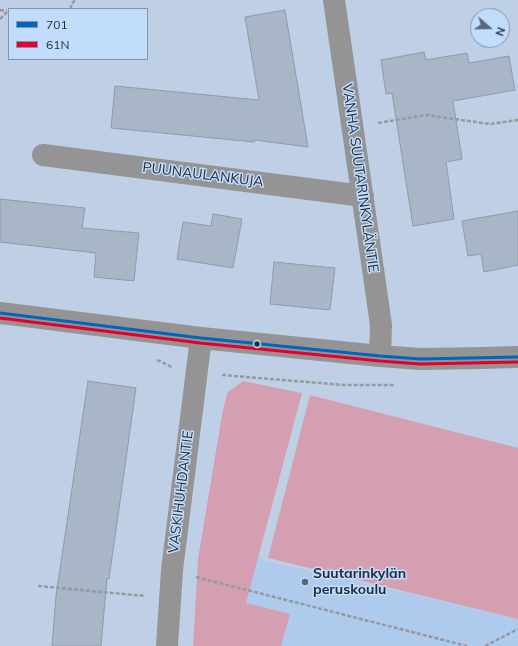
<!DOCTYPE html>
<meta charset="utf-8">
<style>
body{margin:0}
#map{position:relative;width:518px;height:646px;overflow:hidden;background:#bfd0e6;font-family:Mulish,sans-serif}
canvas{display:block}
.legend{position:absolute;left:8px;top:8px;width:140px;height:52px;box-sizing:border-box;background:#c2dcfb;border:1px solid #8296af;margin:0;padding:5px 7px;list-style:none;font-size:12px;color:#222e3d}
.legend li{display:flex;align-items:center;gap:8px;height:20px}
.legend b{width:20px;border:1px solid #8296af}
.north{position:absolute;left:470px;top:8px;width:40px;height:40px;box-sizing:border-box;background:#c2dcfb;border:1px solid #8296af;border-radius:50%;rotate:110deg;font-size:11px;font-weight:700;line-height:16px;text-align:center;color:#222e3d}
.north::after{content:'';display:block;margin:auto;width:14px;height:18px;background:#596778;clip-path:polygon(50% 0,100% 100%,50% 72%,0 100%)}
</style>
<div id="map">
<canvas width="518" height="646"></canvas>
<ul class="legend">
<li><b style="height:5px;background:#0065bd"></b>701</li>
<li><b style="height:5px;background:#e4002b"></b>61N</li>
</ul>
<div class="north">N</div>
</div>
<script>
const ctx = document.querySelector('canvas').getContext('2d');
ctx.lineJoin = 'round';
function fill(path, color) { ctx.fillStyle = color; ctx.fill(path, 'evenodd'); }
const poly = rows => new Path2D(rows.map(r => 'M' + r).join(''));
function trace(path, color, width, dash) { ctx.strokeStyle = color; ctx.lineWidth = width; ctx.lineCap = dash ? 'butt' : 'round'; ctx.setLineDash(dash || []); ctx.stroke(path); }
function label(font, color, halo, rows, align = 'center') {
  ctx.font = font + ' Mulish,sans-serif'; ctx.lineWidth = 3; ctx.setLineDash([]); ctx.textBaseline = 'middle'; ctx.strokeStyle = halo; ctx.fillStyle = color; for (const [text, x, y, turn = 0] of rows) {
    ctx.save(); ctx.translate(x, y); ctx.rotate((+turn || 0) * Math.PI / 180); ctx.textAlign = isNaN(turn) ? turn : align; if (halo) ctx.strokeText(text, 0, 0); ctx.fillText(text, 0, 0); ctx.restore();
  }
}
fill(poly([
 [258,557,267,561,518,619,518,646,281,646,290,614,246,603]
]), '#aecaec');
fill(poly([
 [243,381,302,393,246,603,290,614,281,646,193,646,198,559,222,415,227,393],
 [310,395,518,448,518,619,268,558]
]), '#d4a0b1');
const building = poly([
 [285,10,308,147,255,140,254,142,111,128,115,86,259,100,245,17,285,10],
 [424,52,426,60,467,53,469,63,509,56,515,90,453,101,462,159,446,162,454,219,413,226,392,93,386,94,381,60,424,52],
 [0,199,85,208,82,228,139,233,134,281,94,277,96,253,0,242,0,199],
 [518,211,518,265,484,272,481,254,468,256,462,221,518,211],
 [213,214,242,219,233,268,177,259,183,222,211,226,213,214],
 [274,262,335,268,330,310,270,304,274,262],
 [88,381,136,388,109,579,107,578,101,646,52,646,56,596,88,381]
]);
fill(building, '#a9b6c7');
trace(building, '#8d9bab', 1);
trace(poly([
 [71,9,71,5,75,0],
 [0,10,7,11],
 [0,19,8,11],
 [378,123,426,115,490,124,518,120],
 [157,360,172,367],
 [222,375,344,385,395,385],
 [196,577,467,646],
 [38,586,145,596],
 [485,646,518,629]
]), '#959aa0', 2.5, [4, 2]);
trace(poly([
 [334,0,376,290,381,325,380,356],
 [43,155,363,196],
 [0,313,201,338,380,356,420,359,483,358,518,357],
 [167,646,172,570,201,338]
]), '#949495', 22);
trace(poly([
 [0,313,201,338,380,356,420,359,518,357]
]), '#0065bd', 3);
trace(poly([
 [0,318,200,343,380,361,420,364,518,362]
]), '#e4002b', 3);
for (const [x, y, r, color] of [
 [257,344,3.5,"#222e3d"],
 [305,582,4,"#596778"]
]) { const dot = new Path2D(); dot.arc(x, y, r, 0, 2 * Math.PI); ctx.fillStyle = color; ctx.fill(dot); trace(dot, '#c2dcfb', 1.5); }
label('14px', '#222e3d', '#c2dcfb', [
 ["PUUNAULANKUJA",203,175,7],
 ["VANHA SUUTARINKYLÄNTIE",360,178,82],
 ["VASKIHUHDANTIE",181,492,-83]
]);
label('bold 14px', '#222e3d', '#c2dcfb', [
 ["Suutarinkylän",313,574],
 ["peruskoulu",313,590]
], 'left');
</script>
